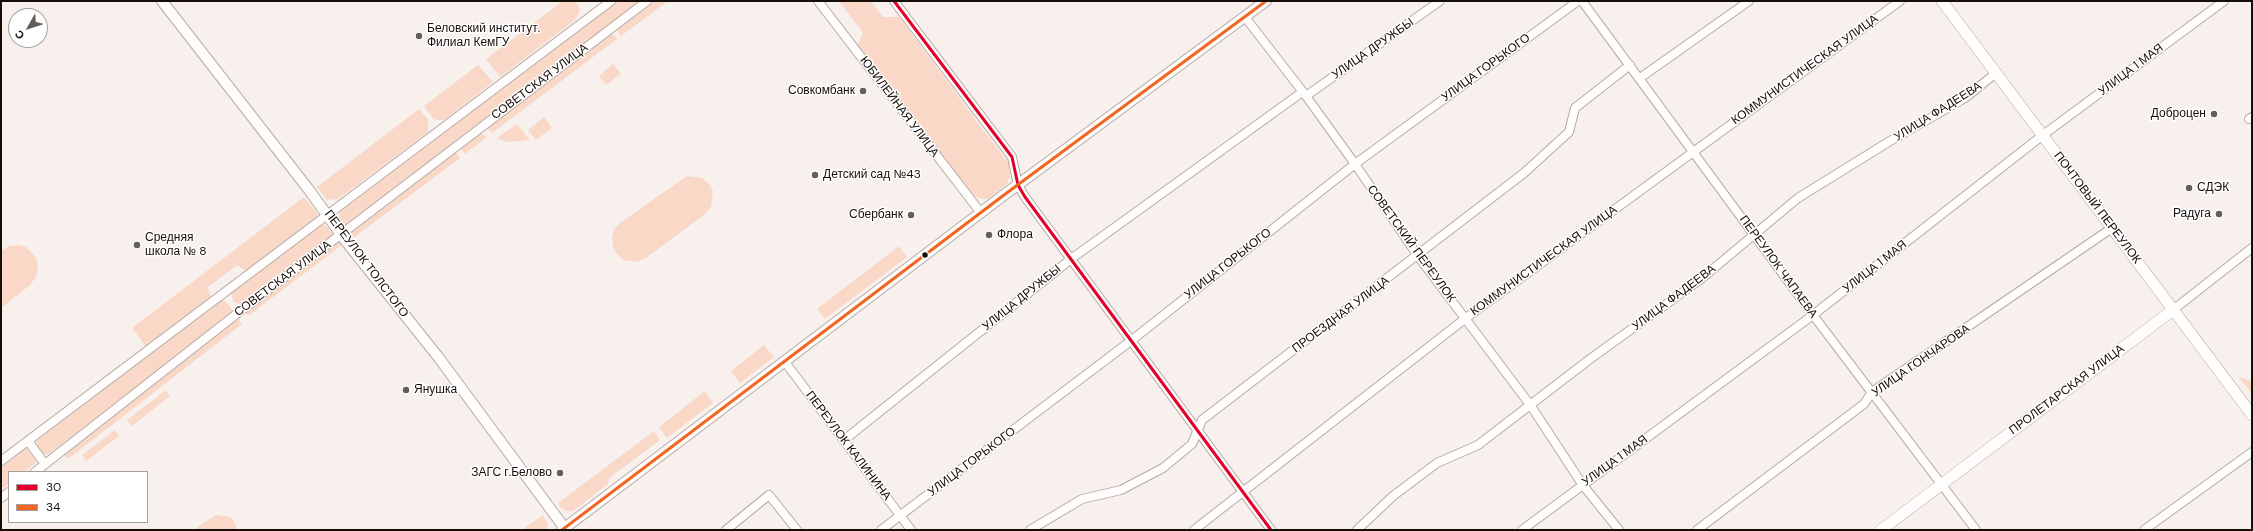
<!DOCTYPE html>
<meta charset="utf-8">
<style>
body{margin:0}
#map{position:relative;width:2253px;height:531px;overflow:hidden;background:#f8f0ec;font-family:"DM Sans",sans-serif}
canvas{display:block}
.frame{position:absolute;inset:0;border:2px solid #160e09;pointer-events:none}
.legend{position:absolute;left:8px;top:471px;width:140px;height:52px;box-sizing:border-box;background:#fff;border:1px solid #a29f9d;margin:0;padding:5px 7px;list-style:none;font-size:12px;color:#160e09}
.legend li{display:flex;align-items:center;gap:8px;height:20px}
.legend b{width:20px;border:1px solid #a29f9d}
.north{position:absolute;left:8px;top:8px;width:40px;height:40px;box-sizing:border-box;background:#fff;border:1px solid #a29f9d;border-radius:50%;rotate:231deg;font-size:11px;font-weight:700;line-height:16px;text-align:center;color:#160e09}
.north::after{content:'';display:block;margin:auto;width:14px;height:18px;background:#655d58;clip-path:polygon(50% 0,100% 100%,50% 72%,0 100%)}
</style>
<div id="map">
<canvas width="2253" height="531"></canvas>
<div class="frame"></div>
<ul class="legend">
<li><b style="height:5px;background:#e4002b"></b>30</li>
<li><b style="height:5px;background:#f26522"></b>34</li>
</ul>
<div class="north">С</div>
</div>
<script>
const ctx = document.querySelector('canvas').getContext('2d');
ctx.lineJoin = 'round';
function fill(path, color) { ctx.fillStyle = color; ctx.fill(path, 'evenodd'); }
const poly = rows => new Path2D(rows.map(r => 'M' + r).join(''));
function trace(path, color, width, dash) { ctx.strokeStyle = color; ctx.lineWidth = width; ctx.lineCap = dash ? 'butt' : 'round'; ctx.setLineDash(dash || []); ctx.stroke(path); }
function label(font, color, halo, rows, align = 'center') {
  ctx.font = font + ' "DM Sans",sans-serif'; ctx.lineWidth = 3; ctx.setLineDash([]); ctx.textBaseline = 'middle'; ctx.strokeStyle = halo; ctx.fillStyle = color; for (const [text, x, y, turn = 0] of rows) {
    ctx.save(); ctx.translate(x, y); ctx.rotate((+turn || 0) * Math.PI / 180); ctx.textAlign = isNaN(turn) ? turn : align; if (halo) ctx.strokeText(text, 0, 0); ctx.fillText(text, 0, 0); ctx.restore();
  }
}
fill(poly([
 [563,1,575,1,578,5,580,10,575,20,500,77,486,59],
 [618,1,641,1,344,228,337,220,341,211],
 [651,1,668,1,621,36,617,30,618,26],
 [839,1,871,1,883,17,899,17,1009,164,1010,175,1007,184,988,199,979,198,972,195,857,45,863,33],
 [609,34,614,35,617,39,492,133,487,127],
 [613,64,621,74,606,85,599,76],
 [478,65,493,82,444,120,437,120,433,118,424,106],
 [419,109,428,119,428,132,338,199,327,200,317,187],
 [544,117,552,128,536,140,528,130],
 [517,124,530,140,506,142,497,138],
 [480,133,487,137,465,154,460,148],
 [455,151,460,158,352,239,350,236,353,230],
 [687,176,702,178,709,184,713,191,711,207,705,214,646,258,636,262,623,260,616,253,613,246,612,237,614,230,620,223],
 [304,197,317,213,318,218,247,272,237,265,208,287,211,299,147,348,132,328],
 [321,225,326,225,329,230,333,234,332,238,243,306,234,302,232,297,232,292],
 [338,241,342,245,248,316,245,311],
 [19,245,26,247,33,254,37,260,38,270,36,277,30,285,1,308,1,251,9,246],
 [899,246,907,257,825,319,817,309],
 [221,300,225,301,232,309,232,314,49,454,43,454,37,445,37,440],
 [238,319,242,324,68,459,64,454],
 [764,345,774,357,740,383,731,371],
 [2239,377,2252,381,2252,394,2251,393],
 [166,390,170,396,132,426,127,420],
 [705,391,713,403,667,438,659,427],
 [115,430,119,436,86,461,82,455],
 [654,431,660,440,609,478,608,484,573,511,567,511,561,508,558,503],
 [24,444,37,462,24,472,9,472,9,484,1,490,1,462],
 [216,515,230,517,234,521,238,530,193,530],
 [543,515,548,525,546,530,522,530]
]), '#f9d8c7');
const minor = poly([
 [818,1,981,213],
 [894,1,1012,157,1018,185,1025,197,1271,530],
 [1582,1,1813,315,1976,530],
 [1245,17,1306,96,1355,164,1418,256,1531,406,1582,484,1619,530],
 [1640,78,1749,1],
 [1306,96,1440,1],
 [2249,119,2252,117],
 [2173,310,2252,248],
 [785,362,911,530],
 [844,440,1071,259,1301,93],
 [28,441,45,464],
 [1,461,611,1],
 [35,472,239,312,647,1],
 [1,498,9,492],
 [726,530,769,495,797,530],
 [881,530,1132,340,1355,164,1578,1],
 [1030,530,1082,499,1121,490,1163,468,1192,444,1202,420,1524,173,1569,132,1575,108,1630,65],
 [1194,530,1466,318,1900,1],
 [1357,530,1393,496,1437,463,1478,445,1590,359,1701,279,1798,198,1890,141,1965,98,1996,73],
 [1522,530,1813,315,2043,135,2224,1],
 [1697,530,1864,404,1872,392,2112,228],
 [2144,530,2252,452]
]);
const tertiary = poly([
 [162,1,309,190,348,244,439,358,566,530],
 [562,530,1004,195,1266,1]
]);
const secondary = poly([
 [1942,1,2252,415],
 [1881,530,2173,310]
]);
trace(minor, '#b3aba7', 10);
trace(tertiary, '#b3aba7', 12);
trace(secondary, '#b3aba7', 12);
trace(minor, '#fefdfc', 8);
trace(tertiary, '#fefdfc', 10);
trace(secondary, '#fefdfc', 11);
trace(poly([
 [894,1,1012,157,1018,185,1025,197,1271,530]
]), '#e4002b', 3);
trace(poly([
 [562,530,1004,195,1266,1]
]), '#f26522', 3);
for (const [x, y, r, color] of [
 [419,36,4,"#655d58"],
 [863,91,4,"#655d58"],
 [2214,114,4,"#655d58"],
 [815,175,4,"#655d58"],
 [2189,188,4,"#655d58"],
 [2219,214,4,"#655d58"],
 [911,215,4,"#655d58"],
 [989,235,4,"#655d58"],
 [137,245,4,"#655d58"],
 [925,255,3.5,"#160e09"],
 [406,390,4,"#655d58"],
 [560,473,4,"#655d58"]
]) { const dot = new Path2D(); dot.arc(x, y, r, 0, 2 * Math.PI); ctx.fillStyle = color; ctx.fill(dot); trace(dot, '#fff', 1.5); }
label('12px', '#160e09', '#fff', [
 ["Беловский институт.",427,29],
 ["Филиал КемГУ",427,43],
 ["Совкомбанк",855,91,"right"],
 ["Доброцен",2206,114,"right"],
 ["Детский сад №43",823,175],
 ["СДЭК",2197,188],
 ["Радуга",2211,214,"right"],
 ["Сбербанк",903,215,"right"],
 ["Флора",997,235],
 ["Средняя",145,238],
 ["школа № 8",145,252],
 ["Янушка",414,390],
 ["ЗАГС г.Белово",552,473,"right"]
], 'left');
label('12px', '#160e09', '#fff', [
 ["УЛИЦА ДРУЖБЫ",1373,49,-35],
 ["УЛИЦА ГОРЬКОГО",1486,68,-36],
 ["КОММУНИСТИЧЕСКАЯ УЛИЦА",1805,70,-36],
 ["УЛИЦА 1 МАЯ",2131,70,-37],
 ["СОВЕТСКАЯ УЛИЦА",540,82,-37],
 ["ЮБИЛЕЙНАЯ УЛИЦА",899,107,53],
 ["УЛИЦА ФАДЕЕВА",1938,112,-32],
 ["ПОЧТОВЫЙ ПЕРЕУЛОК",2097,208,53],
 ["СОВЕТСКИЙ ПЕРЕУЛОК",1411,244,54],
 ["КОММУНИСТИЧЕСКАЯ УЛИЦА",1544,261,-36],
 ["ПЕРЕУЛОК ТОЛСТОГО",366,264,53],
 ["УЛИЦА ГОРЬКОГО",1228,264,-38],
 ["ПЕРЕУЛОК ЧАПАЕВА",1778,267,54],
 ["УЛИЦА 1 МАЯ",1875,267,-38],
 ["СОВЕТСКАЯ УЛИЦА",283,279,-37],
 ["УЛИЦА ДРУЖБЫ",1022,298,-39],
 ["УЛИЦА ФАДЕЕВА",1674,298,-37],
 ["ПРОЕЗДНАЯ УЛИЦА",1341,315,-37],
 ["УЛИЦА ГОНЧАРОВА",1921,361,-35],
 ["ПРОЛЕТАРСКАЯ УЛИЦА",2067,390,-37],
 ["ПЕРЕУЛОК КАЛИНИНА",848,446,53],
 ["УЛИЦА 1 МАЯ",1615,461,-36],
 ["УЛИЦА ГОРЬКОГО",972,462,-37]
]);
</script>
